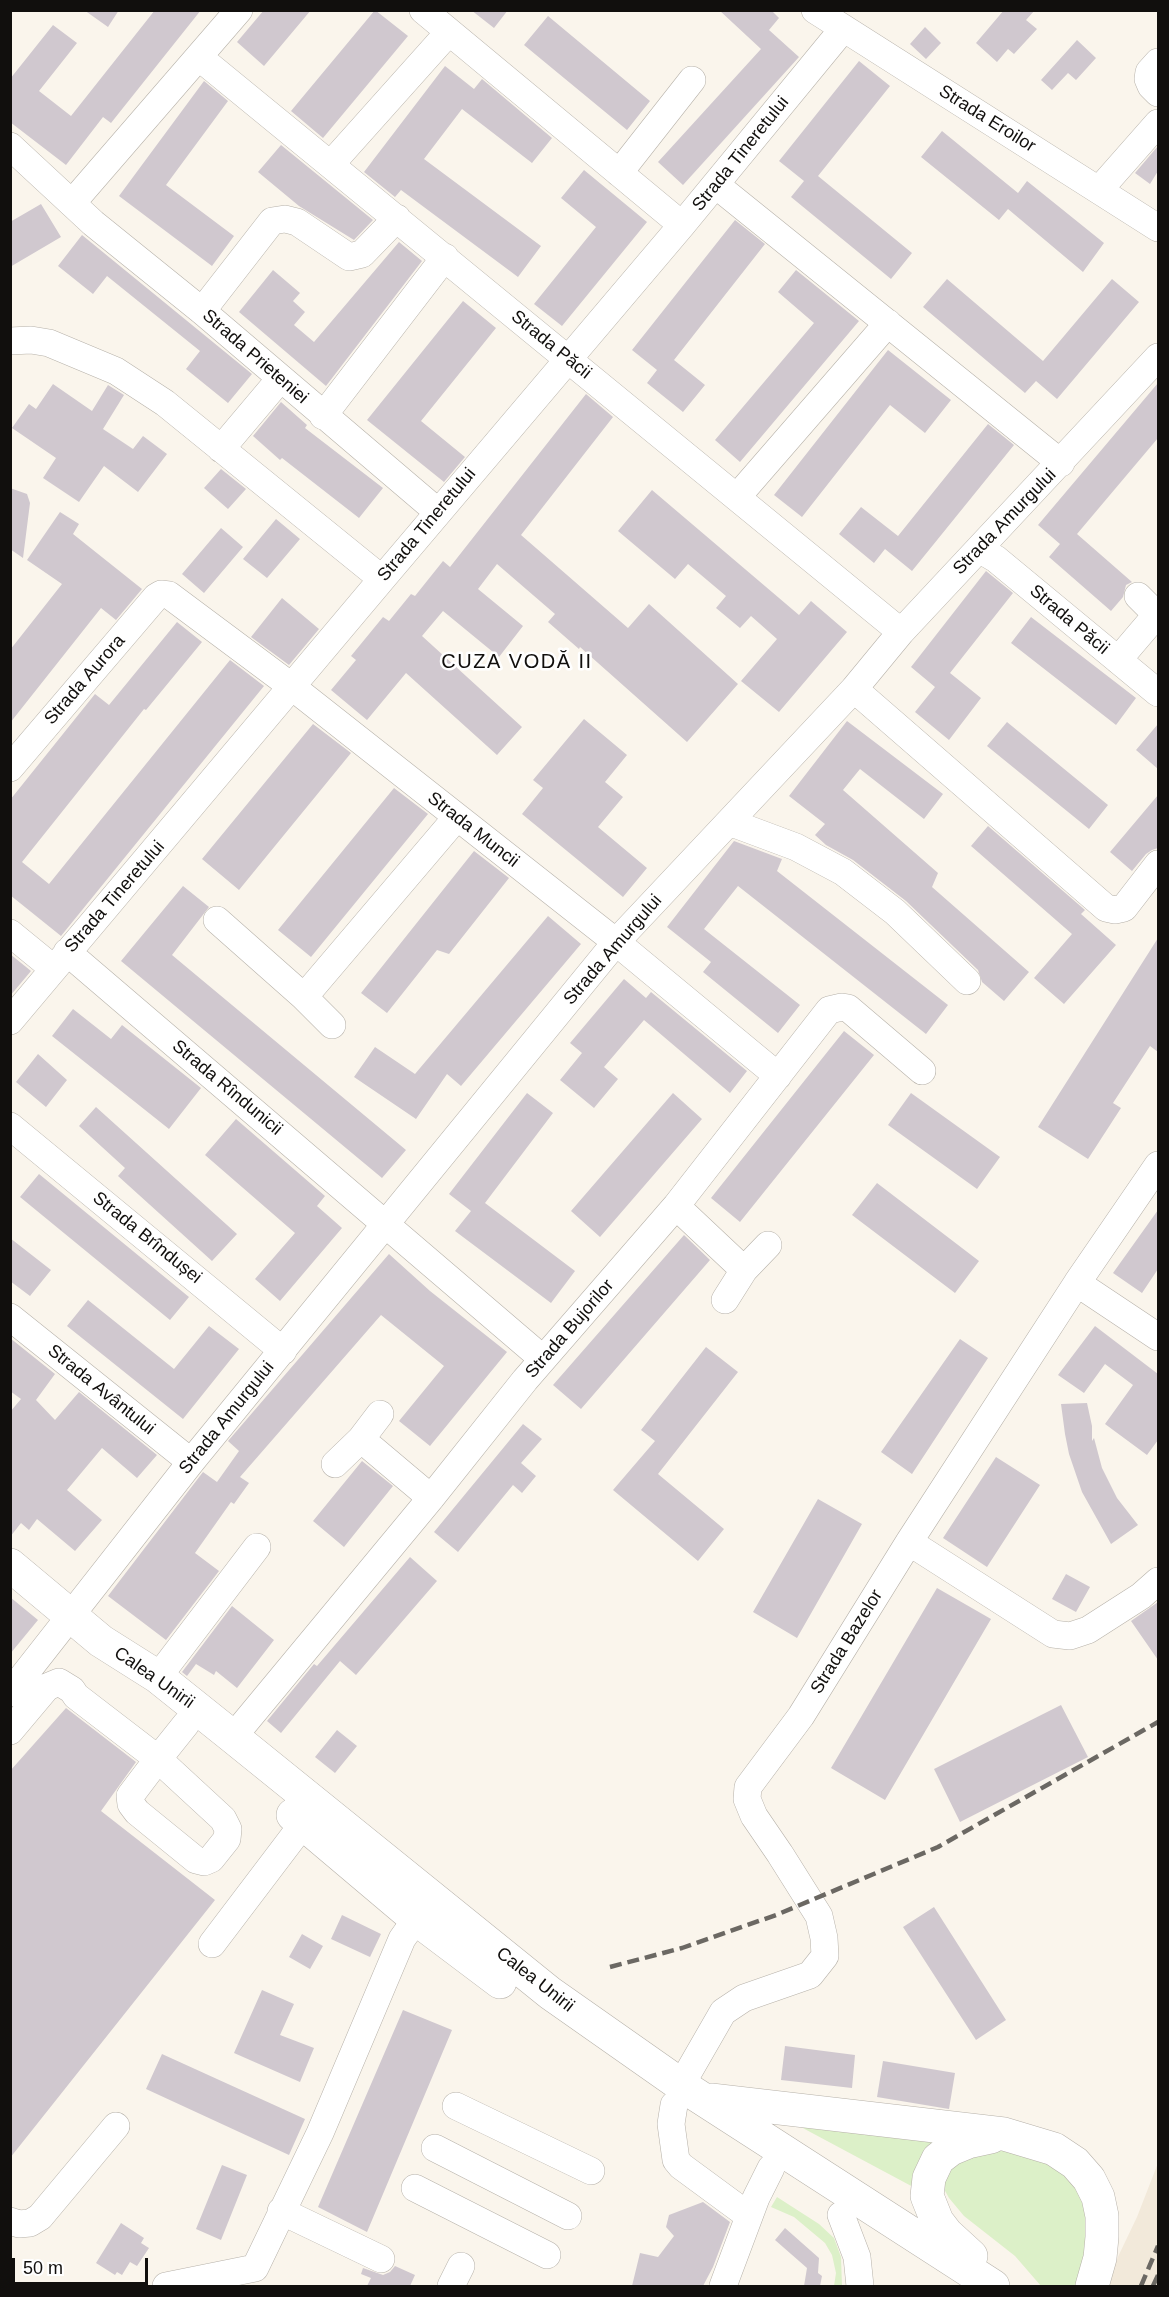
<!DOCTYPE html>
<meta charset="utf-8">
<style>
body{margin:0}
#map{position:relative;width:1169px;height:2297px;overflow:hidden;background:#faf5ec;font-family:Arial,sans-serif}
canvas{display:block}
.frame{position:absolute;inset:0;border:12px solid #110f0d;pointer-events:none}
.scale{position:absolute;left:12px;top:2258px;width:136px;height:27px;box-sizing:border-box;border:3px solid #110f0d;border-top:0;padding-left:8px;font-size:18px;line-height:21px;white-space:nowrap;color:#110f0d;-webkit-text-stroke:4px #fff;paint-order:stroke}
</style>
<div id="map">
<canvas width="1169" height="2297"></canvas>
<div class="frame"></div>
<div class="scale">50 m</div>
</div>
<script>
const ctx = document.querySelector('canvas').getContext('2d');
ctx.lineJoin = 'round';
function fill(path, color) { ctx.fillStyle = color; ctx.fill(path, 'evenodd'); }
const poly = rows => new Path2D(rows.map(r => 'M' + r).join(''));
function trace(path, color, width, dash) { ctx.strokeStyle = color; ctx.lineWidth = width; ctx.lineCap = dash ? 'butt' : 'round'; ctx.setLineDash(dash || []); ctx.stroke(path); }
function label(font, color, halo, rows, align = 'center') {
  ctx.font = font + ' Arial,sans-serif'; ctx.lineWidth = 5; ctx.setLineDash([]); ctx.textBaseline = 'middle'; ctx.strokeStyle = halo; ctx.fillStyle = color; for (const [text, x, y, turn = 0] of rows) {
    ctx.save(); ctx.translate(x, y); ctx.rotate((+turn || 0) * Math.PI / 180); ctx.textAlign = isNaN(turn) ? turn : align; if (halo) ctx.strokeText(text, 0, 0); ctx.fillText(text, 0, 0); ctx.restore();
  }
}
fill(poly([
 [1158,2163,1158,2286,1104,2286,1137,2217]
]), '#f2e9da');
fill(poly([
 [799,2126,957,2135,915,2188],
 [999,2149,1054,2165,1078,2189,1089,2222,1083,2286,1041,2286,1015,2256,964,2216,949,2198,944,2189,944,2166],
 [777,2197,819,2224,834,2238,841,2257,842,2286,834,2286,836,2273,832,2255,825,2243,794,2217,771,2207]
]), '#dcf0c8');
fill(poly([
 [84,10,119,10,108,27],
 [155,10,201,10,111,123,103,117,66,165,10,122,10,79,53,25,77,43,39,91,71,116],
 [264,10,311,10,264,66,237,42],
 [375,10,408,36,323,138,291,111],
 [471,10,508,10,494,28],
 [719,10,771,10,779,18,769,30,799,57,683,185,658,162,761,49],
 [1004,10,1035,10,1026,20,1037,29,1014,54,1008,49,997,62,976,43],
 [548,16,650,101,627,130,524,45],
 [925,27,941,43,926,59,910,44],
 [1077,40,1096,58,1076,80,1068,73,1052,90,1041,80],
 [859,61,890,86,818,176,912,253,891,279,791,197,804,181,779,161],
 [445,66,474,89,482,79,552,138,532,163,462,109,424,159,541,246,518,277,401,190,395,197,364,172],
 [204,81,228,101,166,185,234,236,212,266,119,196],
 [942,131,1018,193,1027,181,1104,243,1083,272,1008,209,999,220,921,157],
 [281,145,373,220,354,240,299,206,258,172],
 [1158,146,1158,171,1150,184,1135,173],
 [584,170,647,222,562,326,534,304,596,227,561,198],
 [41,204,61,237,10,267,10,222],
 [735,220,765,244,674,360,705,385,683,412,647,383,657,370,632,350],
 [82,235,252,374,228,403,186,369,200,351,107,276,93,294,58,266],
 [399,242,422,261,326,386,239,312,273,270,300,293,293,301,305,312,294,325,314,342],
 [796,270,859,321,740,462,715,440,814,323,778,292],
 [947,279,1043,361,1112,279,1139,302,1057,399,1036,381,1025,393,923,307],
 [463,301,496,328,421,421,465,457,444,482,367,420],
 [888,350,951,400,925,433,890,405,802,517,774,495],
 [1158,383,1158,438,1077,534,1132,582,1126,585,1123,597,1111,611,1049,557,1060,544,1038,525],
 [53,384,92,411,108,385,124,395,103,429,133,449,143,436,167,454,138,492,104,466,79,502,43,478,56,458,12,428,29,404,36,409],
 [586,394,613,417,521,535,628,628,649,604,738,684,687,742,580,647,579,649,548,622,555,614,497,564,478,589,523,626,499,657,443,611,422,636,522,727,497,755,406,673,367,720,331,690,356,660,351,656,383,617,389,621,411,594,415,596,443,561,450,567],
 [281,402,307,425,305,428,383,488,359,518,282,458,280,460,253,436],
 [988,424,1014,445,912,571,885,549,874,563,839,534,861,507,898,536],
 [221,469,246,489,228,509,204,488],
 [10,488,27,494,30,503,23,558,10,549],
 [652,490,799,615,811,601,847,632,779,712,741,681,777,639,751,616,740,628,716,608,726,596,688,564,675,579,618,531],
 [60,512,79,524,73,534,142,589,116,620,101,608,10,723,10,650,62,584,27,560],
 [276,519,300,539,267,578,243,559],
 [221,528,243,547,204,593,182,574],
 [986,571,1013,593,950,673,981,698,949,740,915,712,935,687,911,667],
 [282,598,319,629,289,665,251,637],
 [1031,617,1136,698,1116,725,1011,643],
 [177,622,202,642,146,710,144,709,22,862,49,884,230,660,264,686,61,936,10,895,10,800,95,694,109,705],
 [584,719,627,755,605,782,623,797,598,827,647,868,623,897,522,814,543,788,533,780],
 [847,721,943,794,924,819,860,769,843,790,938,873,932,887,1029,972,1004,1001,982,982,978,970,906,901,853,860,826,845,815,835,825,824,789,796],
 [1007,722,1108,805,1089,829,987,746],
 [313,724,351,753,239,890,202,859],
 [1158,724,1158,769,1136,750],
 [394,788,428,814,311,957,278,930],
 [1158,795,1158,848,1152,850,1146,854,1132,871,1110,852],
 [988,826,1085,910,1081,914,1116,945,1064,1004,1034,978,1072,934,971,846],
 [734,841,782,859,777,871,948,1005,926,1034,738,886,704,929,800,1005,778,1033,703,972,711,962,667,927],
 [474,851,509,878,449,954,437,950,387,1013,361,993],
 [183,886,209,907,172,955,406,1150,382,1178,121,961],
 [548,916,581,944,461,1086,447,1074,416,1119,354,1077,375,1047,415,1074],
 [1158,938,1158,1052,1150,1046,1113,1103,1121,1108,1088,1159,1038,1127],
 [10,954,31,971,10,996],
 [624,979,646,998,651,992,747,1071,730,1093,644,1020,604,1067,618,1079,594,1108,560,1080,582,1053,570,1043],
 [73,1009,111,1039,122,1025,201,1088,169,1129,52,1036],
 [844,1031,874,1055,740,1222,711,1198],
 [38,1054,67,1080,46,1107,16,1082],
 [527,1093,553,1113,485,1203,575,1271,551,1303,455,1231,471,1211,449,1194],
 [673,1093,702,1119,600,1237,571,1211],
 [911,1093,1000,1157,977,1189,888,1125],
 [96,1107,237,1234,212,1261,118,1176,125,1168,79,1126],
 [236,1119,325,1196,317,1206,342,1228,280,1301,255,1279,295,1233,205,1155],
 [39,1174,189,1297,170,1320,20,1197],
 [877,1183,979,1261,955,1293,852,1215],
 [1158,1210,1158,1269,1142,1293,1113,1273],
 [684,1235,710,1260,581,1409,553,1385],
 [10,1238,51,1270,30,1296,10,1281],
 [389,1254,430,1291,507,1352,430,1446,399,1421,444,1366,381,1315,240,1477,249,1483,234,1504,231,1502,195,1553,219,1571,166,1640,108,1596,203,1472,217,1482,239,1451,228,1441],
 [88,1300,174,1369,209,1326,239,1349,183,1419,67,1326],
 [1095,1326,1158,1374,1158,1440,1147,1455,1105,1424,1133,1385,1105,1364,1084,1393,1058,1375],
 [10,1338,55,1374,36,1400,55,1420,79,1392,157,1455,137,1478,102,1448,67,1490,102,1520,75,1551,37,1519,29,1530,21,1523,10,1537,10,1412,21,1399,10,1391],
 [960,1339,988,1358,912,1474,881,1452],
 [706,1347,738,1372,658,1474,724,1529,698,1561,613,1490,655,1441,641,1430],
 [1087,1403,1092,1426,1092,1441,1094,1438,1102,1468,1117,1498,1138,1525,1111,1544,1082,1492,1069,1454,1065,1434,1061,1404],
 [523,1424,542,1439,521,1463,536,1476,522,1493,513,1485,458,1552,434,1532],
 [996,1457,1040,1485,987,1567,943,1538],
 [362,1461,393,1486,344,1547,313,1521],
 [818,1499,862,1524,797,1638,753,1612],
 [410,1557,437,1581,356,1675,340,1661,281,1733,267,1721,314,1664,317,1666],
 [1066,1574,1090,1587,1076,1612,1052,1599],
 [937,1588,991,1619,885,1800,831,1768],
 [10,1597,38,1620,10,1654],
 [1158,1602,1158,1660,1131,1621],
 [232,1606,274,1640,237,1688,216,1671,214,1675,196,1664,187,1676,182,1672],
 [1061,1705,1088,1757,960,1822,934,1769],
 [66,1708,136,1762,101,1811,215,1900,10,2158,10,1771],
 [337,1730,357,1746,335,1773,315,1757],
 [934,1907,1006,2020,976,2040,903,1927],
 [342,1915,381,1934,370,1957,331,1939],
 [302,1934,323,1946,310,1969,289,1957],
 [262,1990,294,2004,280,2035,314,2048,300,2082,234,2053],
 [403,2010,452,2030,367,2232,318,2207],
 [785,2046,855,2055,852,2088,781,2080],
 [162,2054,305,2119,289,2155,146,2089],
 [883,2061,955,2073,949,2109,877,2097],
 [222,2165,247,2175,221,2240,196,2229],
 [703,2202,730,2222,713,2267,703,2286,632,2286,640,2253,658,2257,674,2236,666,2227,669,2215],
 [121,2223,144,2238,141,2243,149,2248,137,2266,130,2262,122,2275,117,2272,115,2275,96,2263],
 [785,2228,819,2258,818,2273,822,2276,820,2286,804,2286,807,2268,775,2240],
 [395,2266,415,2275,410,2286,367,2286,371,2278,361,2274,363,2268,383,2275,390,2272]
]), '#d0c8cf');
const minor = poly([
 [423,10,682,225],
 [815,10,1158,228],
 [200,58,901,632],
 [1158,62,1149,72,1148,79,1151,86,1158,93],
 [10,146,93,223,202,311,438,512],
 [331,164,449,32],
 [619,173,692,80],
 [716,185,1061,463],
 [1099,190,1158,123],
 [72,203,239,10],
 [202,311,272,221,285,219,297,222,349,257,362,254,397,218],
 [10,341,31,340,49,343,116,371,165,403,382,579],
 [323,416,445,257],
 [221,449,280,379],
 [737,497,888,323],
 [979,549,996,559,1158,693],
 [1138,596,1157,615],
 [1118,660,1158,613],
 [854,689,1106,908,1115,910,1124,908,1158,864],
 [10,768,156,597,161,594,169,595,291,686,616,942,778,1076],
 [729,822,796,847,843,872,895,912,967,981],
 [217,920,304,997,332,1025],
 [10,933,54,969],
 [67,952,543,1359],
 [304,997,457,817],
 [10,1021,382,579,682,225,843,29],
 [10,1126,283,1351],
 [676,1206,744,1270],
 [1077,1283,1158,1337],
 [725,1300,744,1270,768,1245],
 [10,1317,191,1462],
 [361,1439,431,1498],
 [335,1464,361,1439,380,1414],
 [909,1542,1053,1634,1070,1636,1088,1630,1141,1596,1158,1581],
 [158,1677,257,1547],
 [10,1693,191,1462,616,942,854,689,901,632,1158,357],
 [10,1731,47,1687,59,1682,72,1690,76,1696,158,1759,186,1724],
 [233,1737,431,1498,525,1380,676,1206,829,1010,842,1007,848,1008,922,1071],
 [158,1759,223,1819,228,1829,227,1839,211,1859,204,1862,196,1860,137,1812,131,1804,130,1796,158,1759],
 [212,1944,303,1824],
 [681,2085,723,2012,744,1998,810,1975,825,1956,824,1938,819,1916,780,1854,754,1816,747,1799,748,1787,801,1716,909,1542,1077,1283,1158,1165],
 [674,2105,671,2124,676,2160,681,2166,749,2216],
 [456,2106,591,2171],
 [435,2148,568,2216],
 [415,2188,547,2255],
 [281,2211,381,2259],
 [841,2215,857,2257,860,2286],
 [10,2221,19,2224,30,2223,40,2217,116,2126],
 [166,2286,255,2268,320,2133,402,1939,428,1902],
 [451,2286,461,2266],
 [723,2286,756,2198,771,2168]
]);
const major = poly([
 [10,1565,101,1641,158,1677,233,1737,550,1993,681,2085,993,2286],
 [293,1815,415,1918,500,1982],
 [711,2100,1004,2134,1054,2149,1075,2163,1089,2179,1098,2197,1102,2216,1102,2237,1100,2258,1092,2286],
 [971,2256,947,2234,937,2221,927,2196,929,2178,938,2159,951,2149,968,2142,991,2137]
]);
trace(minor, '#b6b1a9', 28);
trace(major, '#b6b1a9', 34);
trace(minor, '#fff', 27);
trace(major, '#fff', 33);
trace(poly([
 [610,1967,682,1948,776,1915,938,1847,1158,1722],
 [1141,2286,1158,2246],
 [1153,2286,1158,2275]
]), '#6b6863', 4.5, [12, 6]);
label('18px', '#110f0d', '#fff', [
 ["Strada Eroilor",987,119,32],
 ["Strada Tineretului",741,154,-51],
 ["Strada Păcii",551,345,39],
 ["Strada Prieteniei",255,357,41],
 ["Strada Amurgului",1005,522,-46],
 ["Strada Tineretului",427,525,-50],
 ["Strada Păcii",1069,620,40],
 ["Strada Aurora",85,680,-49],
 ["Strada Muncii",473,830,38],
 ["Strada Tineretului",115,897,-49],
 ["Strada Amurgului",613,950,-49],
 ["Strada Rîndunicii",227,1088,40],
 ["Strada Brîndușei",147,1238,39],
 ["Strada Bujorilor",570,1329,-49],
 ["Strada Avântului",101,1390,39],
 ["Strada Amurgului",227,1418,-51],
 ["Strada Bazelor",847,1642,-58],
 ["Calea Unirii",154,1678,35],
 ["Calea Unirii",535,1980,38]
]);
ctx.letterSpacing = '1.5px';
label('20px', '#110f0d', '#fff', [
 ["CUZA VODĂ II",517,662]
]);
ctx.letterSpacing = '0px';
</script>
